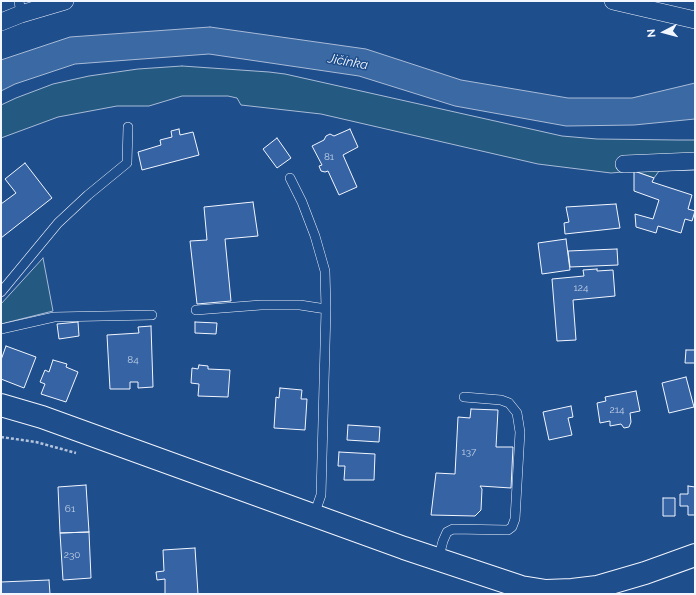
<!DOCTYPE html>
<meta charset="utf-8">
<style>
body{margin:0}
#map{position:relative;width:696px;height:595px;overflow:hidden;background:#1f4e8c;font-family:Raleway,sans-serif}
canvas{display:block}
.frame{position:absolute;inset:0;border:2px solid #f2f6ff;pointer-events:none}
.north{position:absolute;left:644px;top:12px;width:40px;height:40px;-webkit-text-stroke:3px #1f4e8c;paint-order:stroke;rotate:264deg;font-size:11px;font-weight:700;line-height:16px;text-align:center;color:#f2f6ff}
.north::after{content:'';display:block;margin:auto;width:14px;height:18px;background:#f2f6ff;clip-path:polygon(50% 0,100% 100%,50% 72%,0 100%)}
</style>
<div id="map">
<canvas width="696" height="595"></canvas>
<div class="frame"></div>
<div class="north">N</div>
</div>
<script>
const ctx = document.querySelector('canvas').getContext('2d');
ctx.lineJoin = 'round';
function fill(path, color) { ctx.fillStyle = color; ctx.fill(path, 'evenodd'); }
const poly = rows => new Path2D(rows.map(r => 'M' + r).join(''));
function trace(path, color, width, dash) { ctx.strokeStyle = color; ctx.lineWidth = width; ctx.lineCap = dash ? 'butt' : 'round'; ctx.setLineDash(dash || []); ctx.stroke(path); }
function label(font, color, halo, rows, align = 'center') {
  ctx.font = font + ' Raleway,sans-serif'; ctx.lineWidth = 3; ctx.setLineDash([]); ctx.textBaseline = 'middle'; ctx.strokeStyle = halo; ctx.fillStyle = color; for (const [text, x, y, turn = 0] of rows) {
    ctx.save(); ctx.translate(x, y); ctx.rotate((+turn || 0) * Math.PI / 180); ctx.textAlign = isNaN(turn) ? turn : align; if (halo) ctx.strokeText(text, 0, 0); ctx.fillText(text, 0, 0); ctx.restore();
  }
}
const green = poly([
 [182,66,269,72,285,74,562,136,597,139,677,140,695,140,695,170,659,171,654,178,634,171,611,173,538,164,321,114,241,105,237,98,228,96,182,96,149,106,117,106,58,117,1,138,1,105,16,98,53,84,89,76,138,69,182,66],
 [43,258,53,311,1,324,1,304,43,258]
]);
fill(green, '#245a82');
trace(green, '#a8bbd7', 1);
const water = poly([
 [210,27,366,49,461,80,568,98,632,98,695,83,695,119,634,125,566,126,455,106,359,76,209,54,75,64,15,84,1,91,1,60,70,37,210,27]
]);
fill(water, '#3b69a3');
trace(water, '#a8bbd7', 1);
const building = poly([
 [179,129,180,135,193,132,199,155,142,170,138,152,161,145,160,140,172,137,171,131,179,129],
 [350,129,358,147,343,155,357,187,339,195,328,171,325,172,321,171,319,166,322,165,312,146,324,140,326,136,330,134,334,136,350,129],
 [277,138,291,158,277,168,263,149,277,138],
 [25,163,52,198,1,238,1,204,16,193,5,179,25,163],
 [634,171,654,178,652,182,692,195,688,209,695,211,692,221,685,219,681,233,658,226,656,233,636,227,635,214,653,219,659,200,634,191,634,171],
 [253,202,258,236,225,239,231,301,197,304,190,241,207,240,204,207,253,202],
 [616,204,620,228,565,234,564,223,569,222,566,207,616,204],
 [566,239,570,270,542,274,538,243,566,239],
 [617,249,618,265,570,267,568,251,617,249],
 [597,269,597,271,613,270,615,296,573,300,576,340,557,341,552,279,584,276,583,270,597,269],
 [78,322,79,336,59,339,57,324,78,322],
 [195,322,217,323,216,334,195,333,195,322],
 [151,326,153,387,138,388,138,382,130,382,130,389,110,389,107,335,139,333,138,327,151,326],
 [6,346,36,357,24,388,1,379,1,360,6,346],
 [686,350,695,350,695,363,685,363,686,350],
 [53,360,67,364,66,367,78,372,66,402,41,394,45,384,40,382,45,370,49,372,53,360],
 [199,365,208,366,208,369,230,370,228,397,198,396,199,384,191,383,192,368,198,369,199,365],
 [686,377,694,407,669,413,662,383,686,377],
 [280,388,302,390,301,399,307,399,305,430,274,428,276,397,279,398,280,388],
 [636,391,640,411,630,413,631,422,629,427,624,428,621,424,610,426,610,421,600,423,597,403,606,401,605,397,636,391],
 [571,406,573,417,568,418,572,435,549,440,543,412,571,406],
 [471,409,498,410,496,447,513,447,511,488,480,486,482,489,481,510,475,516,431,515,436,473,455,474,458,417,470,418,471,409],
 [348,425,380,427,379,442,347,440,348,425],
 [339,452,375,454,374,480,344,480,345,466,338,466,339,452],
 [86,485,89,532,60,533,58,487,86,485],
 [688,486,695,487,695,515,688,515,688,506,680,506,680,494,688,494,688,486],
 [663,498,675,498,675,516,663,516,663,498],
 [89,532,91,578,63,580,60,533,89,532],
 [195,548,198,594,165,594,165,579,157,580,156,572,164,571,163,550,195,548],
 [49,580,50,594,1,594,1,582,49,580]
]);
fill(building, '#3563a3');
trace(building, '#f2f6ff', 1);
const lane = poly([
 [19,1,21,14],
 [290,178,302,202,315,236,325,271,326,309,321,495,314,515],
 [1,292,58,223,88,195,127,163,128,127],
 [196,310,261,305,300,305,326,309],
 [1,329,54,317,152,315],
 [438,560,443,541,447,532,453,529,508,530,512,527,515,519,520,432,517,413,509,403,501,400,464,397]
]);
const street = poly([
 [613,1,695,20],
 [1,22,21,14,65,1],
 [624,164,695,161]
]);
const primary = poly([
 [1,405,42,417,404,548,521,587,546,591,572,590,597,587,645,573,695,555]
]);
trace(lane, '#f2f6ff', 10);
trace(street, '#f2f6ff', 18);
trace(primary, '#f2f6ff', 24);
trace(poly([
 [1,437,36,442,76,453]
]), '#b3c4dc', 2.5, [3, 2]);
trace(lane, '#1f4e8c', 9);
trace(street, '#1f4e8c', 17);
trace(primary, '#1f4e8c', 22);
label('10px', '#c3d1e8', null, [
 ["81",329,157],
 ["124",581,288],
 ["84",133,360],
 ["214",617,410],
 ["137",469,452],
 ["61",70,509],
 ["230",72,555]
]);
label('italic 13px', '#f2f6ff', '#1f4e8c', [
 ["Jičínka",348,62,10]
]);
</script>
